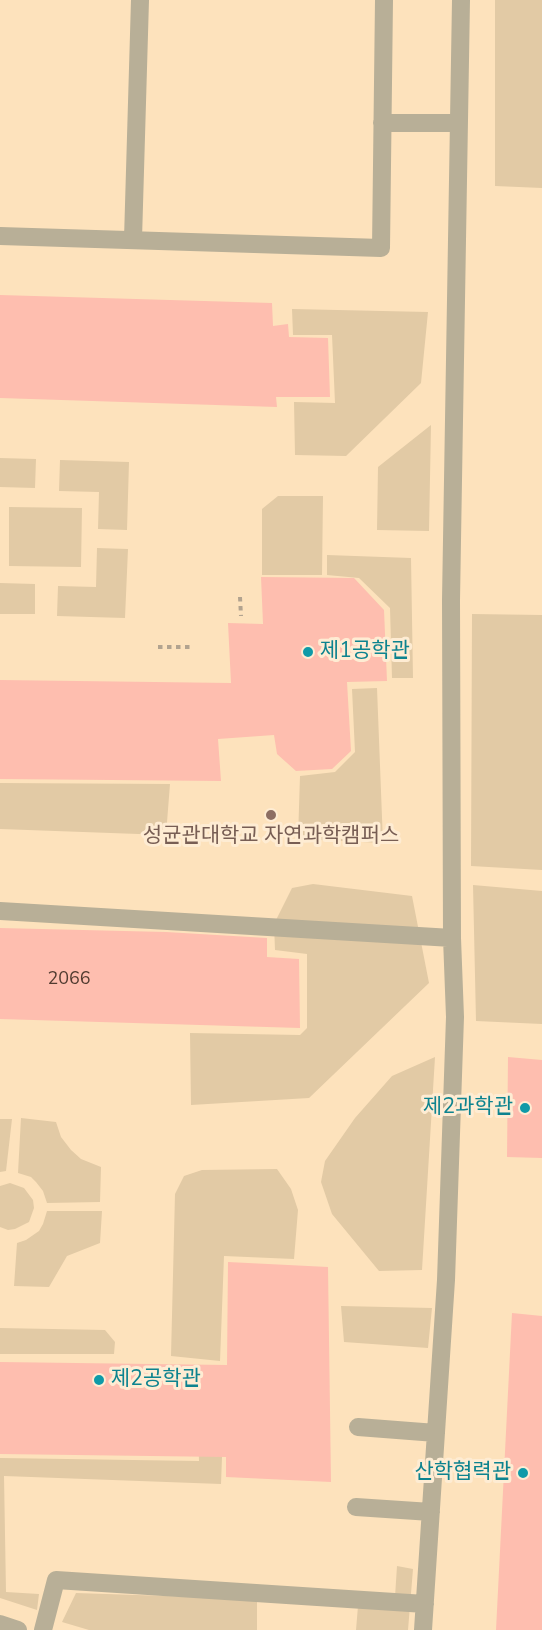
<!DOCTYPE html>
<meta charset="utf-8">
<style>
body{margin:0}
canvas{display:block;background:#feecd3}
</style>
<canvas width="542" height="1630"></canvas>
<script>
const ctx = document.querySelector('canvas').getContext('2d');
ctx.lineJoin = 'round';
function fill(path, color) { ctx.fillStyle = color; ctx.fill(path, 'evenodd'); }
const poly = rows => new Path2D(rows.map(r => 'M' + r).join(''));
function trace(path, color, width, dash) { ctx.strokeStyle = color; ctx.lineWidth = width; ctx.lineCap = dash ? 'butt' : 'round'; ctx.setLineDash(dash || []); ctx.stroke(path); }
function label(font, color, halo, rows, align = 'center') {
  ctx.font = font + ' "Nunito Sans","Noto Sans KR",sans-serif'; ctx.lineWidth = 6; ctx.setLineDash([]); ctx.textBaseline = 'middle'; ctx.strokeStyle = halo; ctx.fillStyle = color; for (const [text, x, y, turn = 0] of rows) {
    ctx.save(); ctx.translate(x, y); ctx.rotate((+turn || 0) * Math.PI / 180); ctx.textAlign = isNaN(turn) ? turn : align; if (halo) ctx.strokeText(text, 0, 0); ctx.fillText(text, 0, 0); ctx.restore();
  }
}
fill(poly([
 [0,0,542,0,542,1630,0,1630]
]), '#fde2bc');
fill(poly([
 [495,0,542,0,542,188,495,186],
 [292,309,428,312,421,383,346,456,295,455,294,402,335,403,332,335,293,335],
 [431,425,429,531,377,530,378,467],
 [0,458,36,459,35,488,0,487],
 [60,460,129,462,127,530,98,529,99,492,59,491],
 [278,496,323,496,322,575,262,575,262,509],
 [9,507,82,508,81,567,9,566],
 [97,548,128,549,125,618,57,616,58,586,96,587],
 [327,555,411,558,413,678,392,678,390,608,359,578,327,575],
 [0,583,35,584,35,614,0,614],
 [472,614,542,615,542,870,471,866],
 [377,688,383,843,298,839,300,776,335,772,355,752,352,689],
 [0,783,170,784,166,835,0,829],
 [313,884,412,896,429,983,309,1098,191,1105,190,1033,300,1035,307,1028,307,954,275,950,274,924,292,888],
 [473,885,542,891,542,1024,476,1021],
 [435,1057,422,1270,379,1271,332,1214,321,1182,325,1161,355,1118,392,1076],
 [21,1118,56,1122,61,1137,71,1150,81,1159,101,1167,100,1202,47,1203,43,1191,36,1182,31,1177,18,1173],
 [0,1119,12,1119,6,1171,0,1172],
 [277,1169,291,1189,298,1210,294,1259,224,1256,220,1361,171,1356,175,1194,184,1176,202,1170],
 [10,1183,24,1188,33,1200,34,1208,29,1222,15,1229,8,1230,0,1227,0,1186],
 [47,1211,102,1211,100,1243,67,1256,49,1287,14,1286,17,1243,26,1240,39,1231,43,1224],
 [341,1306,432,1308,428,1348,344,1342],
 [0,1328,105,1330,115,1342,114,1354,0,1354],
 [198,1428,223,1431,221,1484,4,1476,6,1592,39,1594,37,1610,0,1598,0,1458,199,1461],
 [397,1566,413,1569,408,1630,356,1630,359,1594,395,1597],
 [76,1593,257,1599,257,1630,89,1630,62,1622]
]), '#e2caa5');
fill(poly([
 [0,295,272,303,273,326,288,324,289,337,328,338,330,397,276,397,277,407,0,398],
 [261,577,354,578,384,610,387,681,347,682,351,751,332,769,296,771,277,754,274,735,218,739,221,781,0,779,0,680,231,683,228,623,263,624],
 [0,928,166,932,267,938,267,957,299,959,300,1028,0,1019],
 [508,1057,542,1060,542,1158,507,1157],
 [228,1262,328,1267,331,1482,226,1477,226,1457,0,1454,0,1362,227,1365],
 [512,1313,542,1316,542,1630,496,1630]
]), '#febeaf');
trace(poly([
 [240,597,241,616],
 [158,647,192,647]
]), '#b2a38f', 4, [4.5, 4.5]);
trace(poly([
 [382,123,458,123],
 [0,236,381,248,384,0],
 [133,239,140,0],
 [0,911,452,938],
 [358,1427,436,1433],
 [356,1507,431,1512],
 [0,1624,18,1630],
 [43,1630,56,1580,425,1604],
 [423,1630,446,1280,455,1017,452,938,451,600,461,0]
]), '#b8af97', 18);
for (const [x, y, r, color] of [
 [308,652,6,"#0f9aa8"],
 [271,815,6,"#8d6e63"],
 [525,1108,6,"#0f9aa8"],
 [99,1380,6,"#0f9aa8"],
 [523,1473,6,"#0f9aa8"]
]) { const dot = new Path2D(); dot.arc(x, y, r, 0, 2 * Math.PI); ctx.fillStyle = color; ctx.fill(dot); trace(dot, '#feecd3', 2); }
label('18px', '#513b30', null, [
 ["2066",69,980]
]);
label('21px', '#0d838f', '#feecd3', [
 ["제1공학관",320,652],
 ["제2과학관",513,1108,"right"],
 ["제2공학관",111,1380],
 ["산학협력관",511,1473,"right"]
], 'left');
label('21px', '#785e54', '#feecd3', [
 ["성균관대학교 자연과학캠퍼스",271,837]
]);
</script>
